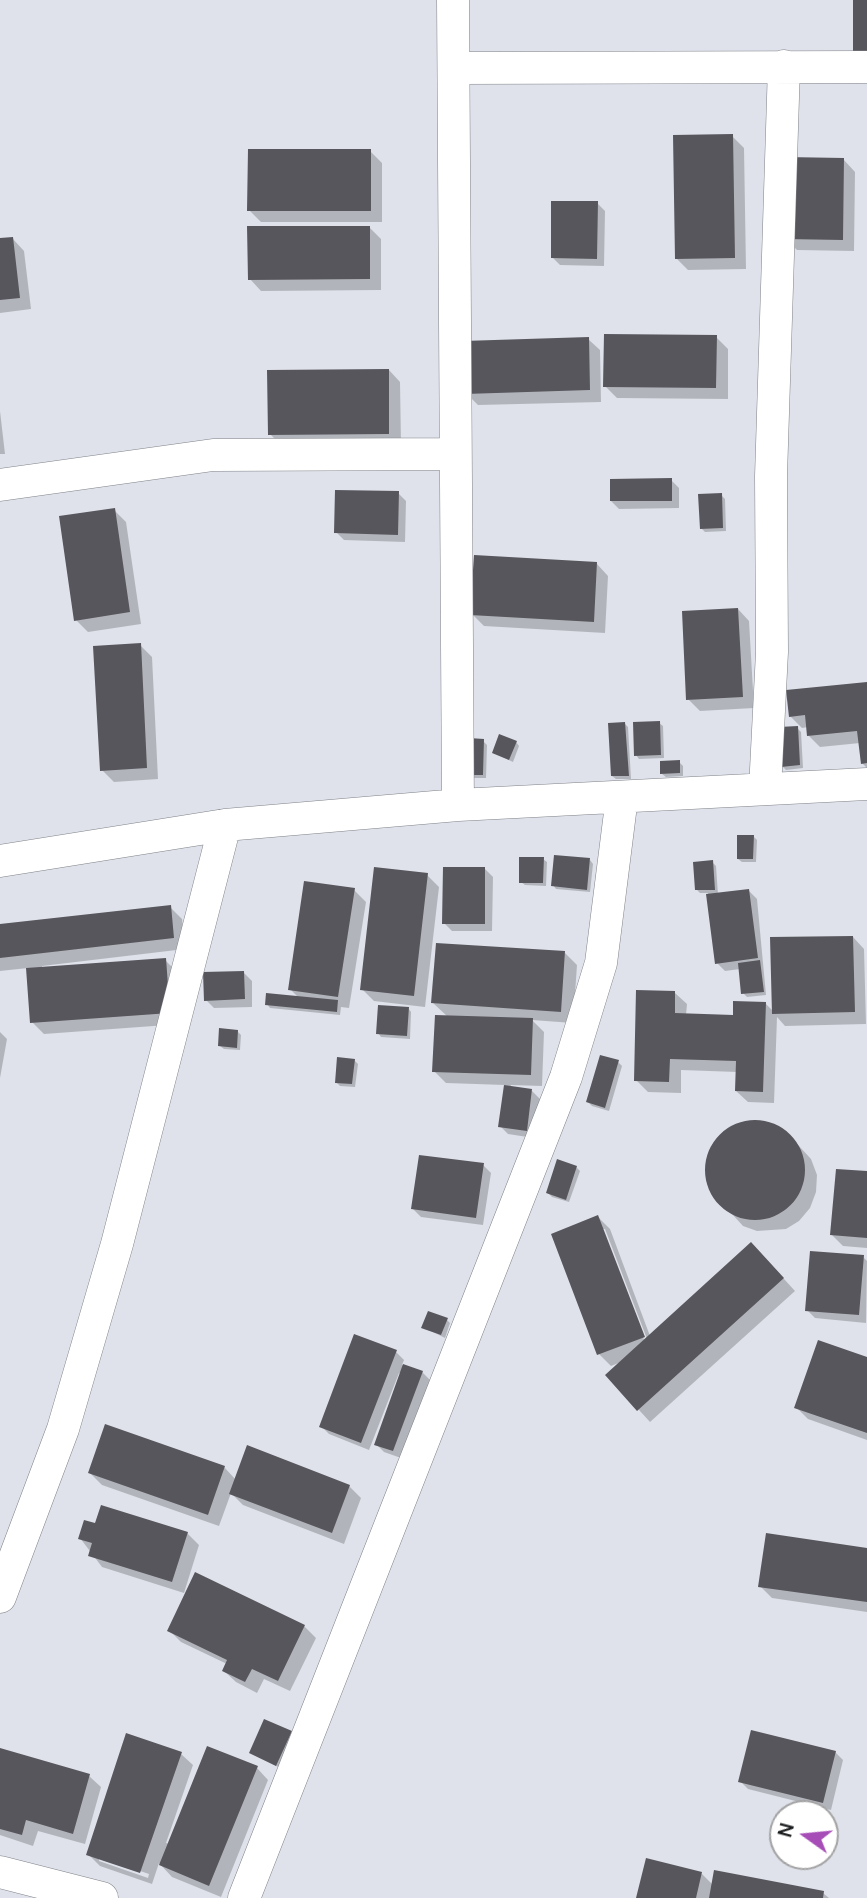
<!DOCTYPE html>
<style>
body{margin:0}
#map{position:relative;width:867px;height:1898px;overflow:hidden;background:#dfe2ea;font-family:Manrope,sans-serif}
canvas{display:block}
.north{position:absolute;left:769px;top:1800px;width:70px;height:70px;box-sizing:border-box;background:#fff;border:2px solid #a3a3a4;border-radius:50%;rotate:285deg;font-size:19px;font-weight:700;line-height:28px;text-align:center;color:#191a1c}
.north::after{content:'';display:block;margin:auto;width:24px;height:32px;background:#a74db8;clip-path:polygon(50% 0,100% 100%,50% 72%,0 100%)}
</style>
<div id="map">
<canvas width="867" height="1898"></canvas>
<div class="north">N</div>
</div>
<script>
const ctx = document.querySelector('canvas').getContext('2d');
ctx.lineJoin = 'round';
function fill(path, color) { ctx.fillStyle = color; ctx.fill(path, 'evenodd'); }
const poly = rows => new Path2D(rows.map(r => 'M' + r).join(''));
function trace(path, color, width, dash) { ctx.strokeStyle = color; ctx.lineWidth = width; ctx.lineCap = dash ? 'butt' : 'round'; ctx.setLineDash(dash || []); ctx.stroke(path); }
fill(poly([
 [732,136,744,148,746,269,688,270,676,258],
 [370,151,382,163,382,222,261,222,249,210],
 [844,160,855,172,854,251,797,250,785,238],
 [597,203,605,211,604,266,560,265,552,257],
 [369,227,381,239,381,290,261,291,250,279],
 [13,239,24,251,31,309,0,313,0,240],
 [716,337,728,349,728,399,617,398,605,386],
 [588,339,600,350,601,402,478,405,467,394],
 [389,370,400,382,401,445,282,446,270,434],
 [0,411,5,454,0,454],
 [671,480,679,488,679,508,619,509,611,501],
 [398,493,406,501,405,542,344,540,336,532],
 [721,495,725,499,726,531,705,532,701,528],
 [114,510,126,522,141,624,88,632,76,620],
 [597,564,608,576,605,633,484,626,472,614],
 [738,609,749,621,754,708,700,711,688,699],
 [140,645,152,657,158,779,114,782,102,770],
 [867,683,867,768,862,763,860,743,820,747,808,735,808,727,802,728,790,716],
 [659,723,663,726,664,758,639,759,636,755],
 [625,724,628,727,631,779,616,779,612,776],
 [797,728,801,732,803,768,786,770,782,766],
 [483,741,487,745,486,778,473,778],
 [516,742,519,746,513,762,494,753],
 [679,762,683,766,683,776,666,777,662,774],
 [753,836,757,840,756,862,742,862,738,859],
 [543,859,547,862,546,886,525,885,521,882],
 [590,860,593,864,590,892,556,889,553,885],
 [712,862,716,866,718,895,749,891,757,899,766,995,747,997,743,993,740,969,725,971,717,963,708,893,700,893,696,889],
 [485,869,493,877,492,931,452,931,444,923],
 [427,875,439,887,425,1007,374,1001,362,989],
 [354,890,366,902,349,1008,341,1007,340,1015,270,1008,267,1004,299,998,290,989],
 [170,907,182,919,185,949,42,966,42,969,165,960,177,972,181,1024,44,1034,32,1022,28,968,0,971,0,926],
 [853,937,864,949,866,1024,785,1026,777,1017,774,1103,748,1102,736,1091,737,1072,681,1070,681,1093,648,1092,636,1080,675,993,687,1004,686,1015,734,1017,765,1003,774,1012],
 [565,953,577,965,573,1023,532,1020,544,1032,542,1086,511,1085,510,1088,532,1091,540,1099,534,1138,508,1134,500,1126,505,1085,446,1083,434,1071,448,1017,433,1003],
 [244,973,252,981,252,1007,214,1008,206,1000],
 [408,1008,411,1012,410,1039,381,1037,378,1033],
 [237,1031,241,1035,240,1050,224,1049,220,1046],
 [0,1032,7,1039,0,1078],
 [354,1060,358,1064,355,1087,340,1086,336,1082],
 [618,1062,622,1066,609,1111,592,1106,588,1102],
 [757,1121,773,1124,787,1133,811,1159,817,1175,816,1192,810,1208,799,1221,786,1229,757,1231,743,1226,711,1191,707,1177,707,1160,713,1144,725,1131,740,1124],
 [483,1165,491,1173,483,1225,421,1217,413,1209],
 [576,1167,580,1171,569,1202,552,1197,548,1193],
 [867,1173,867,1248,843,1246,831,1234],
 [598,1217,610,1229,650,1336,763,1256,795,1291,650,1422,607,1375,621,1362,611,1366,599,1354],
 [602,1229,605,1229,649,1344,646,1345],
 [863,1257,867,1261,866,1323,815,1318,807,1310],
 [447,1320,450,1323,445,1338,423,1327],
 [396,1352,404,1360,402,1365,422,1372,430,1380,401,1458,384,1452,376,1444,402,1374,399,1373,369,1450,329,1434,321,1426],
 [867,1359,867,1440,808,1419,796,1407],
 [224,1467,236,1480,349,1486,361,1498,344,1544,243,1505,231,1493,219,1526,102,1485,90,1473],
 [187,1533,199,1545,184,1593,102,1567,80,1538],
 [867,1550,867,1612,772,1598,760,1586],
 [304,1626,316,1638,290,1691,264,1679,257,1693,236,1682,224,1671,227,1664,181,1642,169,1630],
 [291,1733,294,1736,280,1768,251,1753],
 [0,1749,89,1776,101,1787,85,1844,38,1831,33,1846,0,1835],
 [835,1752,843,1760,831,1810,748,1789,740,1781],
 [181,1754,193,1765,166,1843,169,1844,257,1768,268,1780,221,1897,172,1877,159,1863,152,1884,100,1866,88,1854],
 [99,1857,149,1874,148,1878,99,1861],
 [702,1874,713,1885,823,1893,829,1898,638,1898]
]), '#0003');
fill(poly([
 [853,0,867,0,867,51,853,51],
 [733,134,735,258,675,259,673,135],
 [248,149,371,149,371,211,247,211],
 [785,157,844,158,843,240,784,239],
 [551,201,598,201,597,259,551,258],
 [247,226,370,226,370,279,248,280],
 [13,237,20,298,0,300,0,238],
 [604,334,717,335,716,388,603,387],
 [589,337,590,390,465,394,463,341],
 [389,369,389,434,268,435,267,370],
 [672,478,672,501,610,501,610,479],
 [335,490,399,491,398,535,334,533],
 [722,493,723,528,700,529,698,494],
 [115,508,130,612,74,621,59,516],
 [474,555,597,562,594,622,470,615],
 [738,608,743,697,686,700,682,611],
 [141,643,147,768,100,771,93,646],
 [867,682,867,763,861,764,857,731,807,736,805,715,789,717,786,690],
 [660,721,661,755,634,756,633,722],
 [625,722,629,776,611,776,608,723],
 [798,726,800,765,781,767,779,727],
 [499,734,517,741,509,760,492,753],
 [469,738,484,739,483,775,467,775],
 [680,760,680,773,660,774,660,761],
 [737,835,754,835,753,859,737,859],
 [554,855,590,858,587,890,551,886],
 [519,857,544,857,543,883,519,883],
 [713,860,715,890,695,890,693,862],
 [374,867,428,873,414,996,360,990],
 [443,867,485,867,485,924,442,924],
 [304,881,355,888,338,997,288,990],
 [749,889,758,958,715,964,706,894],
 [171,905,174,938,0,958,0,924],
 [853,936,855,1012,772,1014,770,937],
 [436,943,565,951,561,1012,431,1003],
 [166,958,170,1013,30,1023,26,968],
 [760,960,764,992,741,994,738,963],
 [244,971,245,999,204,1001,203,972],
 [636,990,675,991,675,1013,733,1015,733,1001,766,1002,763,1092,735,1091,736,1061,670,1059,669,1082,634,1081],
 [266,993,338,1000,337,1012,265,1005],
 [378,1005,409,1007,407,1036,376,1034],
 [435,1015,533,1018,531,1075,432,1072],
 [219,1028,238,1030,237,1048,218,1046],
 [600,1055,619,1060,605,1108,586,1102],
 [337,1057,355,1059,352,1084,335,1083],
 [504,1085,532,1089,527,1131,498,1127],
 '705 1170a50 50 0 1 1 100 0a50 50 0 1 1-100 0Z',
 [419,1155,484,1163,476,1218,411,1209],
 [557,1159,577,1166,566,1200,546,1193],
 [836,1169,867,1171,867,1238,830,1235],
 [598,1215,645,1337,597,1355,551,1234],
 [751,1242,784,1278,637,1411,605,1375],
 [810,1251,864,1255,859,1315,805,1311],
 [428,1311,448,1318,441,1335,421,1328],
 [354,1334,397,1350,361,1443,319,1427],
 [818,1340,867,1357,867,1433,794,1408],
 [403,1364,423,1371,393,1451,374,1445],
 [105,1424,225,1466,208,1515,88,1473],
 [247,1445,350,1485,332,1533,229,1494],
 [101,1505,188,1532,172,1582,88,1556,92,1543,78,1539,84,1520,95,1523],
 [766,1533,867,1548,867,1602,758,1587],
 [195,1572,305,1625,278,1681,252,1669,245,1682,222,1671,227,1660,167,1631],
 [264,1719,292,1731,276,1766,249,1753],
 [751,1730,836,1751,823,1803,738,1782],
 [126,1733,182,1752,140,1873,86,1855],
 [207,1746,258,1766,209,1886,159,1865],
 [0,1748,90,1774,73,1834,26,1820,22,1835,0,1829],
 [646,1858,702,1872,696,1898,636,1898],
 [714,1870,824,1891,823,1898,709,1898]
]), '#57565d');
const street = poly([
 [453,0,458,805],
 [454,68,867,67],
 [0,485,213,455,454,454],
 [765,789,772,652,771,476,784,66],
 [0,861,225,825,458,805,867,784],
 [0,1597,63,1429,117,1244,225,825],
 [0,1872,102,1898],
 [244,1898,566,1077,601,963,622,797]
]);
trace(street, '#7f8288', 33);
trace(street, '#fff', 32);
</script>
